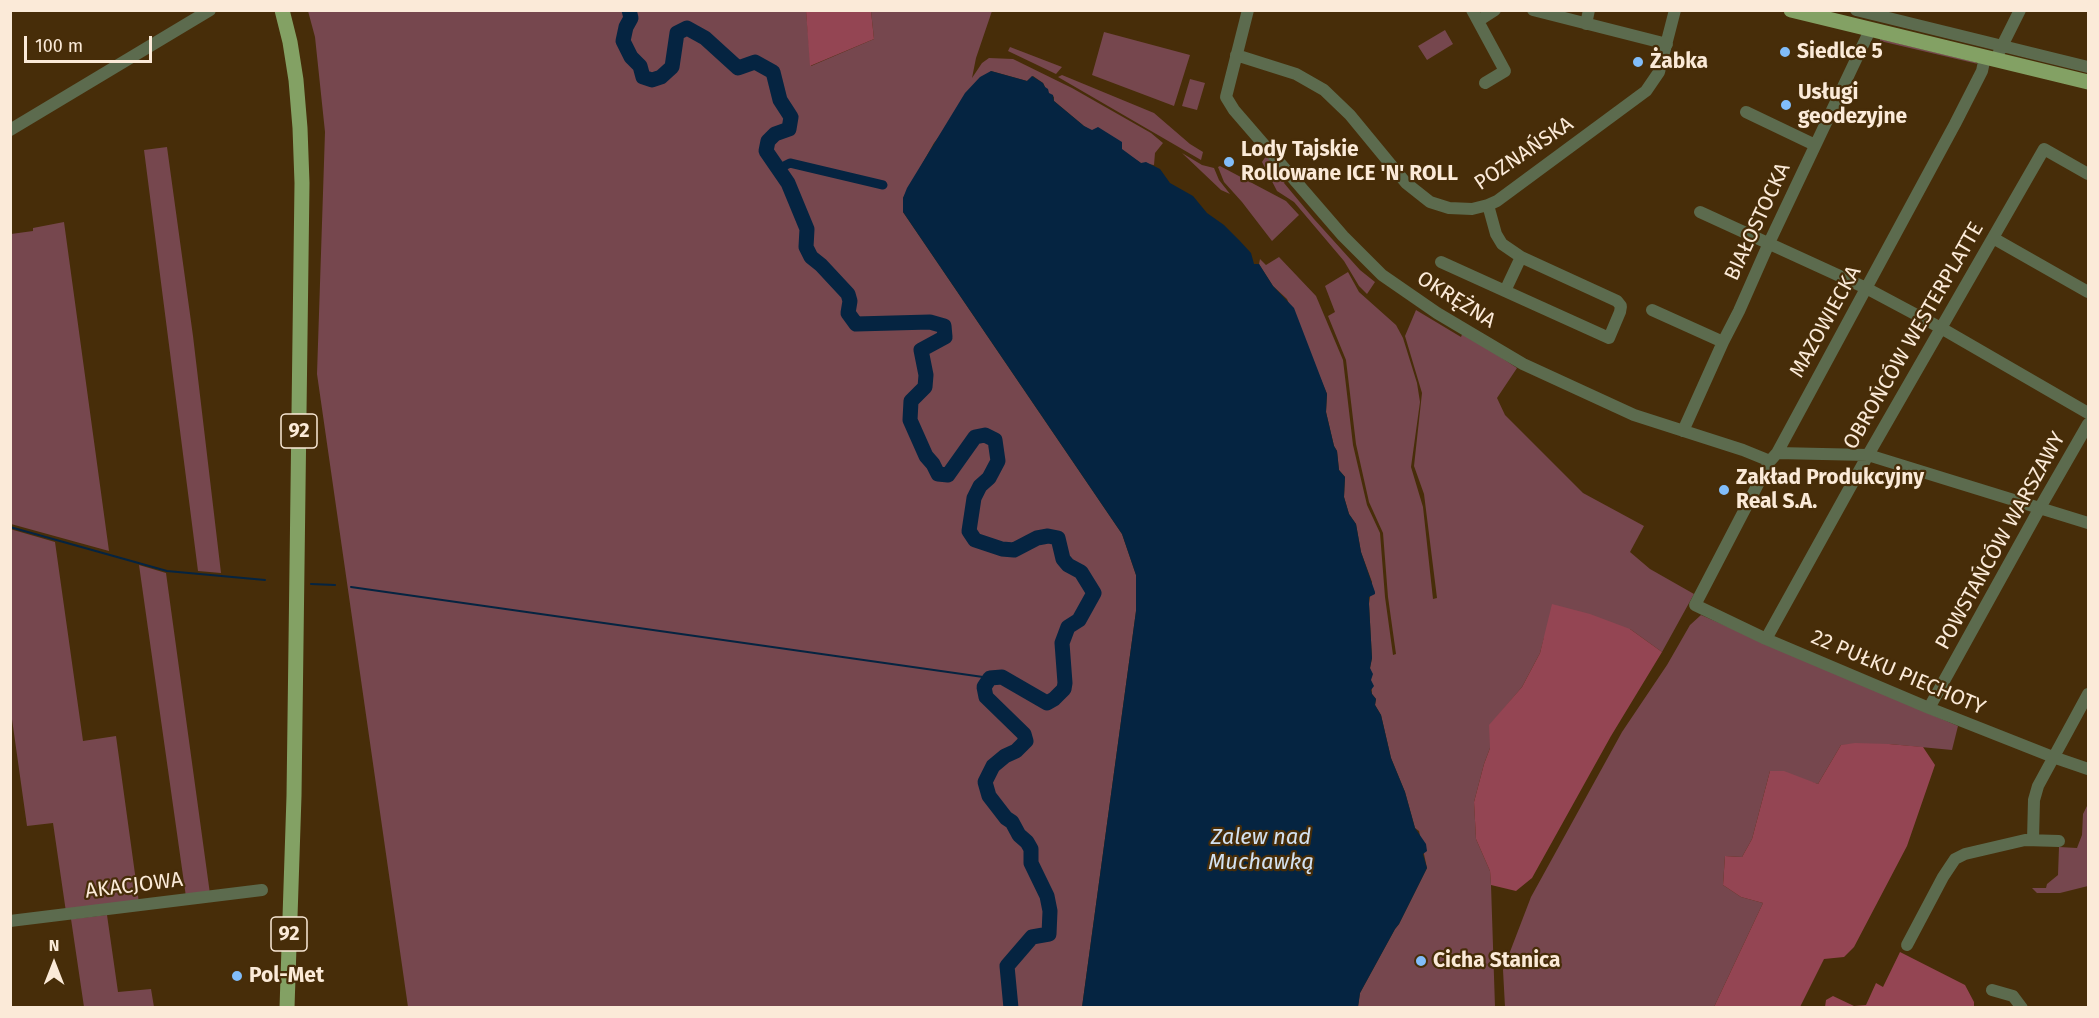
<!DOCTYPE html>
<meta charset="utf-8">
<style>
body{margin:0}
#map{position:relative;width:2099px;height:1018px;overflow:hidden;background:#472d09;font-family:"Fira Sans",sans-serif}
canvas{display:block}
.frame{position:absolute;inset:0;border:12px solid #fbead8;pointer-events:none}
.north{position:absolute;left:24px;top:934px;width:60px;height:60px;-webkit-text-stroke:4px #472d09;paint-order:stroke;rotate:0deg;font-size:16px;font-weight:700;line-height:24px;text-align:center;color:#fbead8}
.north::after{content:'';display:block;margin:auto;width:21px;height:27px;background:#fbead8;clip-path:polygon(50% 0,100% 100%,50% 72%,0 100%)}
.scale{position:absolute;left:24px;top:36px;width:128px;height:27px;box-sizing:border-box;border:3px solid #fbead8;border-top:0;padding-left:8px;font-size:18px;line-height:21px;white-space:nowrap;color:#fbead8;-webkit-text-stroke:4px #472d09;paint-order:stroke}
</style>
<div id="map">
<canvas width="2099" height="1018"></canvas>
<div class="frame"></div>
<div class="north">N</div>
<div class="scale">100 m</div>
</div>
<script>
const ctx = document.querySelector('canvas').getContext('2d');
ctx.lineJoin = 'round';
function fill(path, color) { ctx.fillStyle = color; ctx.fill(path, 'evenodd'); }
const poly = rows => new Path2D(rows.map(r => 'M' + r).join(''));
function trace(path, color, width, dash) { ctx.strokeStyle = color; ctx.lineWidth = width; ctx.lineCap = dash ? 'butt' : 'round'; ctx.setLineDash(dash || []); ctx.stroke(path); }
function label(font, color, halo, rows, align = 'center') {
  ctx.font = font + ' "Fira Sans",sans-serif'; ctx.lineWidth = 4.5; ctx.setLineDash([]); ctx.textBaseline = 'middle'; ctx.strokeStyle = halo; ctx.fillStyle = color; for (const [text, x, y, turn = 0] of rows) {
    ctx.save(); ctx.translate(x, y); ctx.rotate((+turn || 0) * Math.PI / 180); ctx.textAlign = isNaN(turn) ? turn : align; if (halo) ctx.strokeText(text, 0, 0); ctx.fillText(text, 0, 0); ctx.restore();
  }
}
fill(poly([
 [308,11,806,11,811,66,874,39,871,11,992,11,976,58,972,78,982,63,989,58,1013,59,1072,88,1151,133,1163,143,1155,153,1154,165,1141,163,1084,126,1054,101,1054,97,1048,93,1043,83,1033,76,1027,81,991,71,934,143,903,198,903,212,1122,534,1136,575,1136,611,1082,1007,408,1007,317,374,325,132,315,37],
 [1445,30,1453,44,1427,60,1418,46],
 [1104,32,1190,55,1174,106,1092,75],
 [1880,39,1975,62,1978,64,1880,41],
 [1010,47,1062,67,1056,74,1008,51],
 [1062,75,1154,113,1190,144,1203,152,1201,160,1058,77],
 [1190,79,1205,83,1197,110,1182,106],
 [167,147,193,336,221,573,198,571,144,150],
 [1182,153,1202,165,1214,168,1219,180,1230,194,1221,190],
 [1266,156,1287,178,1284,183,1314,219,1360,270,1375,282,1367,294,1359,286,1344,261,1294,202,1277,191,1262,162],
 [1220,166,1286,201,1299,215,1272,241,1242,202,1224,182,1218,167],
 [64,222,109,551,11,524,11,234,33,231,33,228],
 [1279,257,1316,296,1343,360,1353,445,1367,505,1380,533,1385,597,1393,655,1396,654,1388,597,1383,533,1369,502,1356,444,1346,360,1328,316,1335,312,1325,286,1348,272,1359,292,1396,325,1403,338,1417,383,1420,402,1411,467,1423,507,1433,599,1437,598,1424,494,1414,466,1422,393,1405,336,1416,310,1461,337,1463,332,1517,368,1497,398,1505,415,1583,493,1644,526,1630,552,1650,569,1694,594,1662,652,1630,629,1544,638,1540,653,1522,687,1490,725,1490,748,1484,764,1474,802,1476,839,1490,871,1491,885,1495,1007,1358,1007,1360,993,1395,929,1399,924,1427,868,1419,831,1415,828,1405,792,1391,758,1381,715,1375,705,1376,699,1372,694,1370,668,1372,658,1369,604,1372,582,1361,552,1356,524,1349,514,1344,497,1345,477,1339,470,1337,451,1334,446,1326,412,1327,394,1287,299,1273,286,1259,264,1260,259,1266,265],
 [10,529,55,542,83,741,116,736,139,903,66,912,53,823,27,826,10,705],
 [139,565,166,573,210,894,186,897],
 [1701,615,1958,726,1952,750,1889,744,1841,745,1818,784,1770,771,1752,839,1742,857,1725,856,1723,885,1741,897,1763,903,1714,1007,1505,1007,1503,970,1531,897,1622,732,1667,665,1690,625],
 [2088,804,2088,886,2060,893,2037,893,2032,888,2046,888,2047,884,2058,875,2059,847,2077,848,2082,835,2083,814],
 [107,915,118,992,151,989,154,1007,84,1007,71,919]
]), '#76474e');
fill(poly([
 [806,11,871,11,874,39,810,66],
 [1552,604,1590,614,1630,629,1662,652,1611,736,1532,878,1516,891,1491,885,1490,871,1476,839,1474,802,1484,764,1490,748,1489,725,1522,687,1540,653],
 [1855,743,1889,744,1923,747,1935,765,1907,846,1854,947,1844,957,1824,959,1800,1007,1714,1007,1763,903,1741,897,1723,885,1725,856,1742,857,1752,839,1770,771,1784,771,1818,784,1841,745],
 [1900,952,1965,985,1974,1002,1974,1007,1825,1007,1826,1000,1833,996,1854,1006,1866,1005,1876,983,1883,987]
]), '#944553');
fill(poly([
 [991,71,1027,81,1032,76,1043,83,1045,87,1048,89,1049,93,1053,95,1054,101,1084,126,1092,130,1098,127,1122,142,1122,149,1141,163,1146,162,1160,169,1170,183,1193,196,1207,213,1224,225,1239,240,1251,253,1254,264,1259,264,1273,286,1294,308,1327,394,1326,412,1334,446,1337,451,1339,470,1345,477,1344,497,1349,514,1356,524,1361,552,1375,592,1375,594,1369,597,1369,604,1372,658,1370,668,1373,674,1371,680,1374,686,1371,690,1372,694,1376,699,1375,705,1381,715,1391,758,1405,792,1415,828,1426,844,1427,851,1423,854,1427,868,1399,924,1395,929,1360,993,1358,1007,1082,1007,1136,611,1136,575,1122,534,903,212,903,198,907,188,965,93,980,77]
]), '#052441');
trace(poly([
 [10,527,167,571,265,580],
 [311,584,335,585],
 [351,587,990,678]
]), '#052441', 2);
trace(poly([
 [778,169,790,163,883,185]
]), '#052441', 9);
trace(poly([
 [629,10,631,18,626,27,623,41,631,57,640,66,643,77,652,80,661,77,672,67,677,33,687,28,705,38,738,68,755,62,773,72,780,100,791,117,789,129,775,134,768,141,766,151,788,183,807,229,806,247,811,257,821,265,848,294,850,301,848,313,856,324,930,322,944,326,945,337,921,350,926,375,925,387,911,401,910,420,926,456,933,464,938,474,948,475,975,437,985,435,995,440,998,461,989,478,980,486,974,498,969,531,975,540,1002,549,1014,550,1037,538,1048,536,1058,538,1063,559,1068,565,1081,572,1094,593,1079,620,1068,627,1062,643,1065,683,1064,689,1054,699,1047,703,1002,677,990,678,984,687,986,697,1024,734,1026,741,1016,751,1005,756,993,766,985,782,989,796,1006,818,1012,822,1019,835,1027,842,1031,849,1031,863,1047,896,1050,911,1049,934,1032,937,1007,966,1011,1008]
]), '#052441', 15);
trace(poly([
 [1248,10,1226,97,1234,110,1343,236,1382,275,1437,313,1523,364,1634,415,1743,450,1770,461],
 [1472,10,1505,71,1485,83],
 [1533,10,1667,44],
 [1856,10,2088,67],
 [1478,21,1495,10],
 [1586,24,1589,10],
 [1999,52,2020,10],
 [1236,55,1296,74,1324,90,1350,115,1406,183,1430,202,1449,208,1472,209,1488,205,1497,201,1646,91,1659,72,1675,10],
 [1985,57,1982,71,1955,124,1777,453,1770,461,1695,605,1766,639,1929,708,2053,757,2088,769],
 [1746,112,1815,145],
 [10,130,210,10],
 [1488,205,1496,234,1502,244,1521,257,1505,291,1609,338,1620,312,1621,306,1617,301,1521,257],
 [1700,212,1866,288,1941,328,2088,413],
 [1993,238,2088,292],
 [1441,262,1505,291],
 [1652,310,1723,342],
 [1683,431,1723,342,1739,311,1769,243,1870,30],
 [1777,453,1868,455,2088,523],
 [1766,639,1868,455,2044,149,2088,174],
 [1929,708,2042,504,2088,424],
 [2033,840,2034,800,2038,786,2088,694],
 [10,921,262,890],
 [1907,945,1943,877,1955,859,1965,854,2025,840,2059,841],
 [1992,990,2013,996,2022,1008]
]), '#5c6b4e', 12);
trace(poly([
 [282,10,290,42,296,80,300,128,302,183,294,796,287,1008],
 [1791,10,2088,82]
]), '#83a164', 15);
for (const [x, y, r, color] of [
 [1785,52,6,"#81bdfa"],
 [1638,62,6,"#81bdfa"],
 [1786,105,6,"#81bdfa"],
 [1229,162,6,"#81bdfa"],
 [1724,490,6,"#81bdfa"],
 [1421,961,6,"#81bdfa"],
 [237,976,6,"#81bdfa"]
]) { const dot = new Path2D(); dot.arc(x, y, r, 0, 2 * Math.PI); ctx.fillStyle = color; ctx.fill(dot); trace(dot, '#472d09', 2); }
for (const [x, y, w] of [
 [299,431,36],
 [289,934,36]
]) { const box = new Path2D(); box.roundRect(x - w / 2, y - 17, w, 34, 4.5); ctx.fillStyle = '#472d09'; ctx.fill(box); trace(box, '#fbead8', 1.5); }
label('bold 20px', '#fbead8', null, [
 ["92",299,431],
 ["92",289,934]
]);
label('bold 21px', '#fbead8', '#472d09', [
 ["Siedlce 5",1797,52],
 ["Żabka",1650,62],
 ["Usługi",1798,93],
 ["geodezyjne",1798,117],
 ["Lody Tajskie",1241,150],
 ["Rollowane ICE 'N' ROLL",1241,174],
 ["Zakład Produkcyjny",1736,478],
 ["Real S.A.",1736,502],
 ["Cicha Stanica",1433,961],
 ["Pol-Met",249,976]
], 'left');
label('21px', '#fbead8', '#472d09', [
 ["POZNAŃSKA",1524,154,-34],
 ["BIAŁOSTOCKA",1758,222,-65],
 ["OKRĘŻNA",1456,300,32],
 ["MAZOWIECKA",1826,322,-61],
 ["OBROŃCÓW WESTERPLATTE",1914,336,-60],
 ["POWSTAŃCÓW WARSZAWY",2001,541,-61],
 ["22 PUŁKU PIECHOTY",1898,673,23],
 ["AKACJOWA",134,886,-7]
]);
label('italic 22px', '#d2e1f1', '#472d09', [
 ["Zalew nad",1261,838],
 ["Muchawką",1261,863]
]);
</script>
